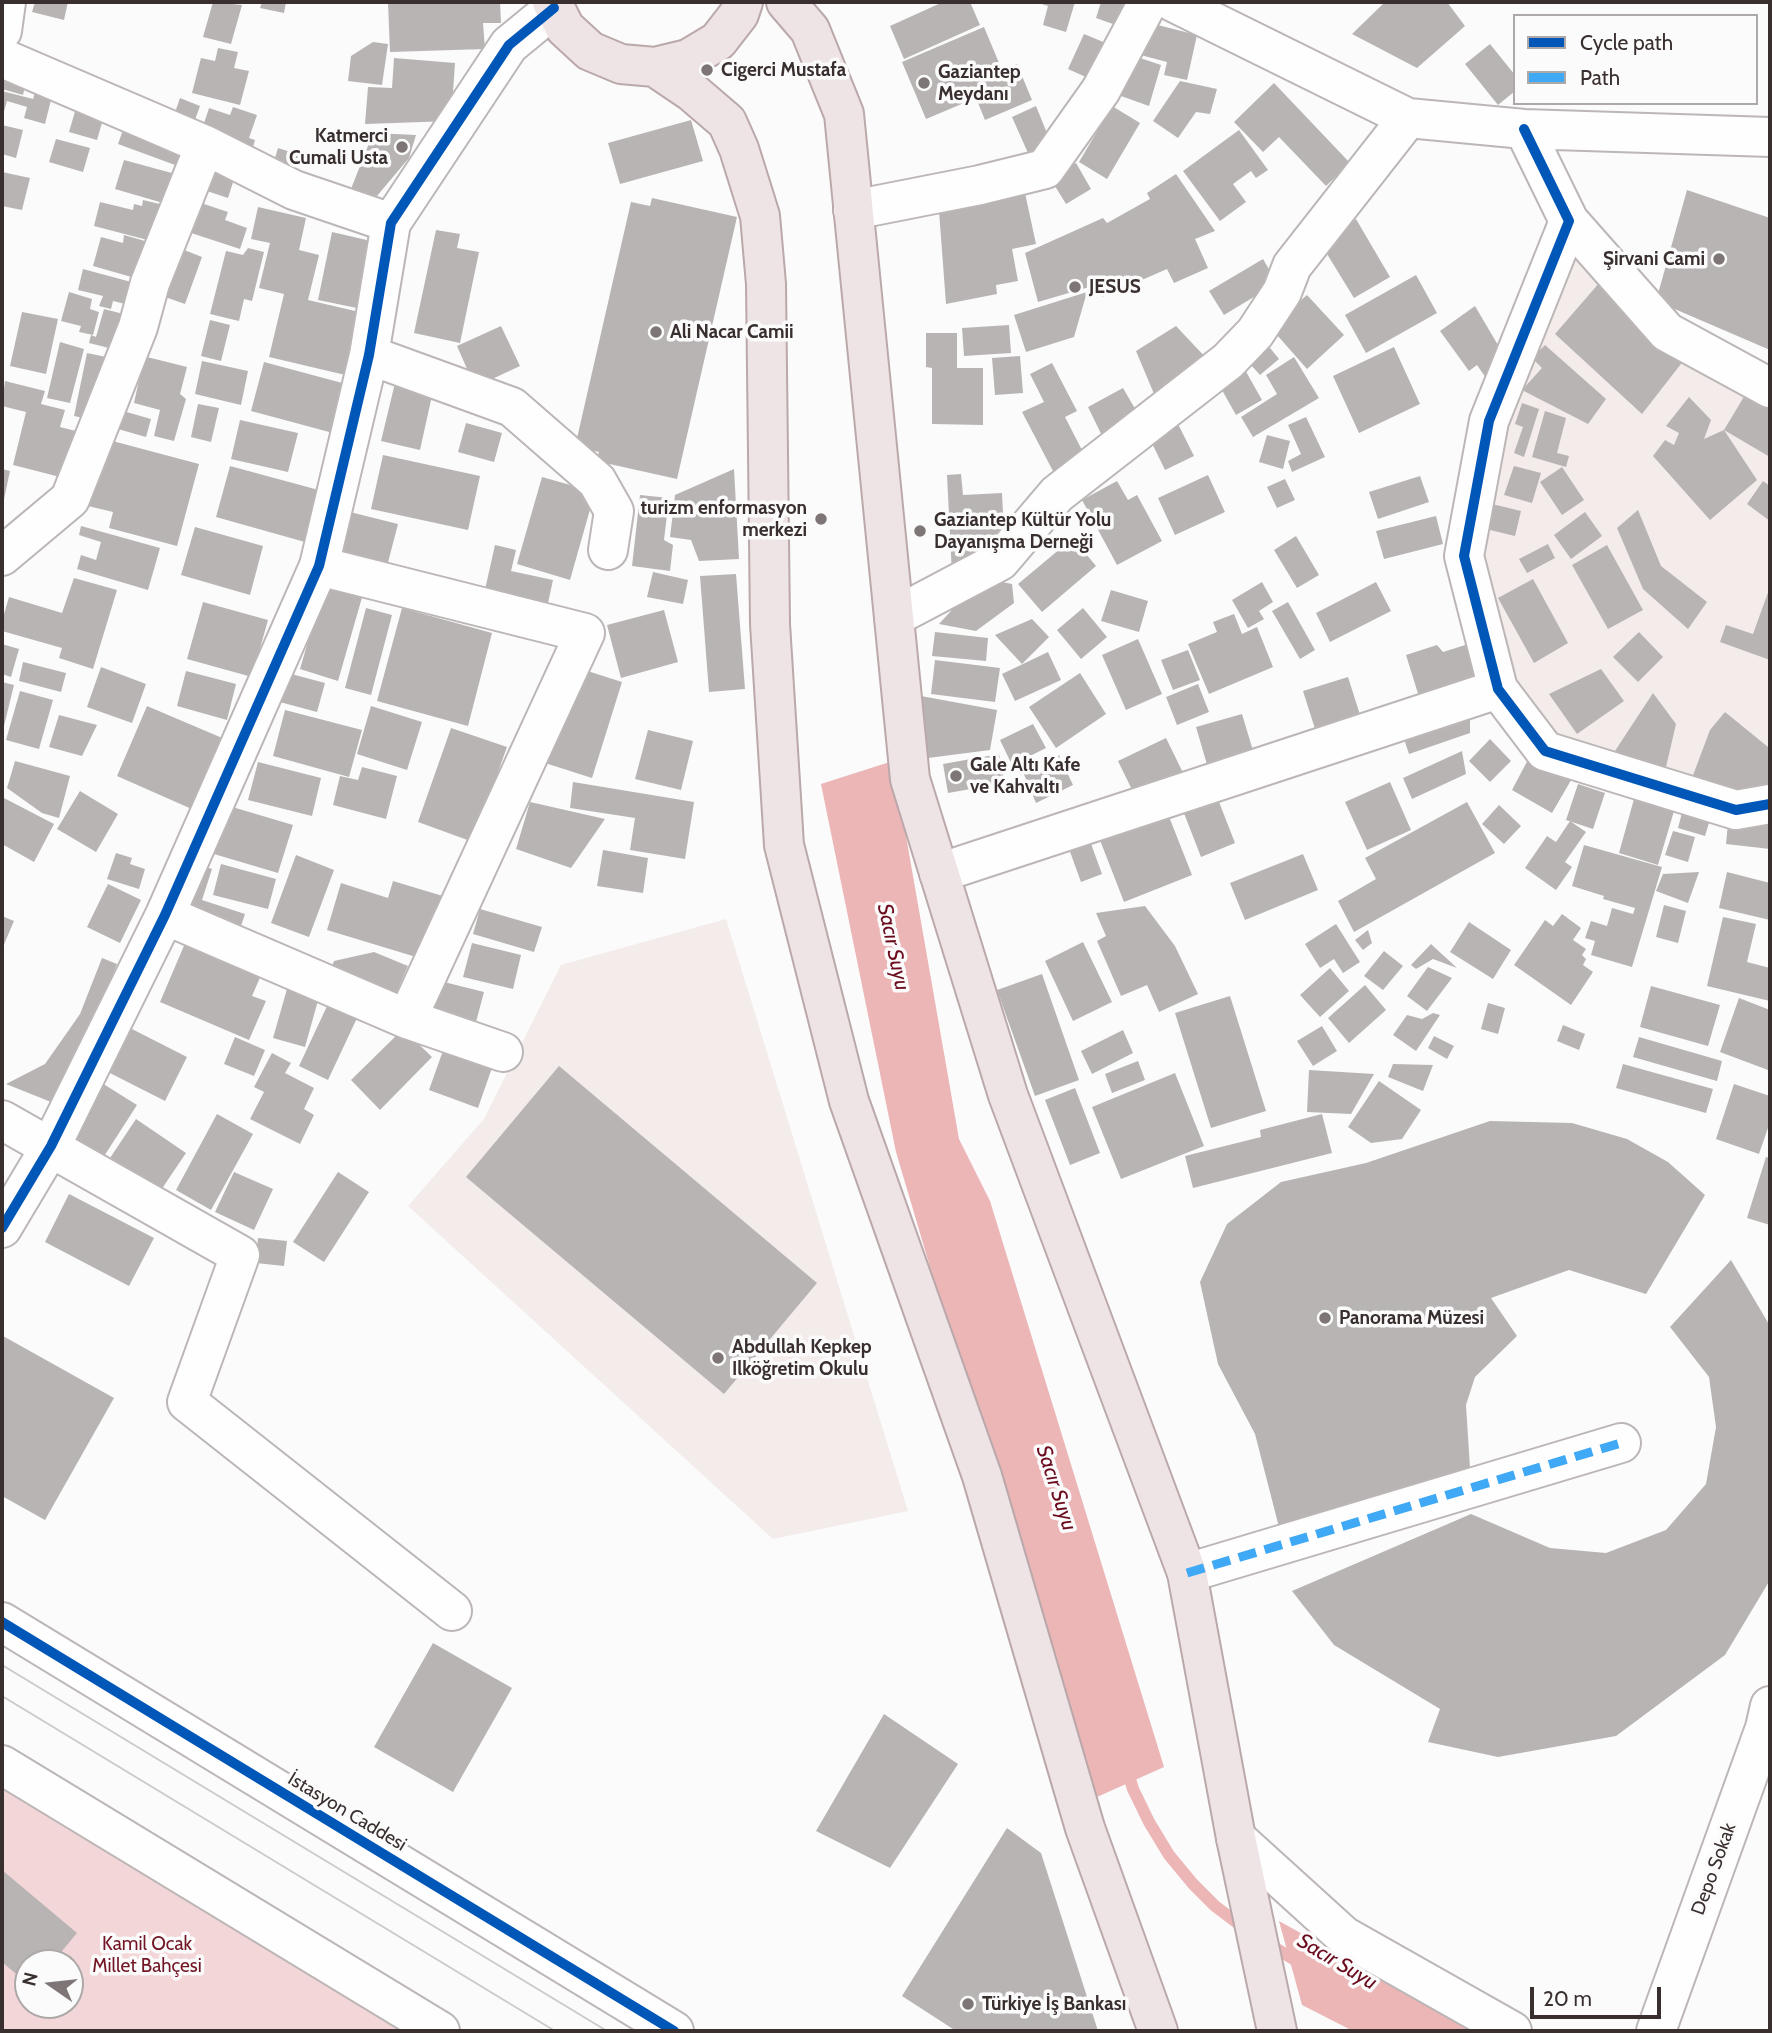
<!DOCTYPE html>
<meta charset="utf-8">
<style>
body{margin:0}
#map{position:relative;width:1772px;height:2033px;overflow:hidden;background:#fbfbfb;font-family:Cabin,sans-serif}
canvas{display:block}
.frame{position:absolute;inset:0;border:4px solid #3a2f2f;pointer-events:none}
.legend{position:absolute;left:1513px;top:14px;width:245px;height:91px;box-sizing:border-box;background:#fbfbfb;border:2px solid #aea9a9;margin:0;padding:9px 12px;list-style:none;font-size:21px;color:#3a2f2f}
.legend li{display:flex;align-items:center;gap:14px;height:35px}
.legend b{width:35px;border:2px solid #aea9a9}
.north{position:absolute;left:14px;top:1949px;width:70px;height:70px;box-sizing:border-box;background:#fbfbfb;border:2px solid #aea9a9;border-radius:50%;rotate:284deg;font-size:19px;font-weight:700;line-height:28px;text-align:center;color:#3a2f2f}
.north::after{content:'';display:block;margin:auto;width:24px;height:32px;background:#7e7676;clip-path:polygon(50% 0,100% 100%,50% 72%,0 100%)}
.scale{position:absolute;left:1530px;top:1987px;width:131px;height:32px;box-sizing:border-box;border:4px solid #3a2f2f;border-top:0;padding-left:9px;font-size:21px;line-height:24px;white-space:nowrap;color:#3a2f2f;-webkit-text-stroke:5px #fbfbfb;paint-order:stroke}
</style>
<div id="map">
<canvas width="1772" height="2033"></canvas>
<div class="frame"></div>
<ul class="legend">
<li><b style="height:9px;background:#0057b8"></b>Cycle path</li>
<li><b style="height:9px;background:#3fa9f5"></b>Path</li>
</ul>
<div class="north">N</div>
<div class="scale">20 m</div>
</div>
<script>
const ctx = document.querySelector('canvas').getContext('2d');
ctx.lineJoin = 'round';
function fill(path, color) { ctx.fillStyle = color; ctx.fill(path, 'evenodd'); }
const poly = rows => new Path2D(rows.map(r => 'M' + r).join(''));
function trace(path, color, width, dash) { ctx.strokeStyle = color; ctx.lineWidth = width; ctx.lineCap = dash ? 'butt' : 'round'; ctx.setLineDash(dash || []); ctx.stroke(path); }
function label(font, color, halo, rows, align = 'center') {
  ctx.font = font + ' Cabin,sans-serif'; ctx.lineWidth = 7; ctx.setLineDash([]); ctx.textBaseline = 'middle'; ctx.strokeStyle = halo; ctx.fillStyle = color; for (const [text, x, y, turn = 0] of rows) {
    ctx.save(); ctx.translate(x, y); ctx.rotate((+turn || 0) * Math.PI / 180); ctx.textAlign = isNaN(turn) ? turn : align; if (halo) ctx.strokeText(text, 0, 0); ctx.fillText(text, 0, 0); ctx.restore();
  }
}
fill(poly([
 [1570,247,1770,403,1770,790,1735,796,1547,737,1506,679,1478,557,1499,425],
 [726,919,908,1511,773,1539,408,1206,484,1119,561,965]
]), '#f4ebeb');
fill(poly([
 [2,1776,417,2031,2,2031],
 [28,1963,70,1963,70,2005,28,2005]
]), '#f3d6d7');
fill(poly([
 [896,760,906,836,959,1139,990,1201,1164,1767,1088,1801,896,1152,821,784],
 [1279,1921,1477,2031,1353,2031,1302,2005]
]), '#ecb5b6');
trace(poly([
 [1126,1766,1133,1789,1149,1822,1169,1855,1193,1884,1215,1906,1248,1931],
 [1266,1942,1301,1964]
]), '#ecb5b6', 12);
fill(poly([
 [35,2,68,2,64,20,32,12],
 [213,2,242,5,231,44,203,37],
 [262,2,286,2,284,13,260,8],
 [388,2,500,2,501,23,483,23,485,49,390,52],
 [943,2,970,2,980,25,904,59,890,26],
 [1035,2,1075,2,1066,32,1043,25,1048,6],
 [1101,2,1134,2,1127,29,1096,18],
 [1385,2,1447,2,1465,26,1417,68,1352,34],
 [1142,21,1197,35,1187,80,1164,75,1167,62,1133,53],
 [984,27,1002,70,1017,64,1032,100,985,120,976,98,926,119,902,62],
 [1084,34,1113,46,1097,82,1068,69],
 [373,42,388,44,382,85,348,81,351,56],
 [1490,44,1515,75,1515,91,1498,105,1465,64],
 [218,48,238,52,234,68,249,71,240,105,192,93,201,58,215,61],
 [1134,56,1161,65,1149,106,1121,96],
 [394,58,455,63,451,121,365,124,368,87,392,88],
 [2,70,27,77,23,95,2,89],
 [1180,81,1217,89,1210,114,1196,112,1178,138,1153,121],
 [38,83,54,88,45,124,24,118,27,107,7,101,2,118,2,91,33,99],
 [1274,83,1350,163,1326,186,1279,137,1263,152,1234,122],
 [180,98,200,106,192,128,172,121],
 [78,101,106,109,97,140,69,132],
 [1036,106,1051,143,1028,153,1012,117],
 [1112,106,1140,123,1107,179,1079,162],
 [233,107,257,115,249,138,255,140,250,157,199,139,209,108,230,115],
 [127,119,195,143,186,169,118,144],
 [691,120,703,161,620,184,608,143],
 [2,125,23,130,16,158,2,154],
 [1239,130,1268,170,1256,178,1251,171,1233,184,1246,202,1220,221,1183,171],
 [373,133,416,135,409,158,371,203,349,194],
 [56,139,90,148,83,172,49,162],
 [278,148,300,155,293,177,258,153,275,158],
 [124,160,179,175,170,205,115,189],
 [1076,163,1091,189,1066,204,1050,178],
 [209,171,234,179,228,198,204,190],
 [2,172,30,178,22,210,2,206],
 [1176,174,1215,231,1195,239,1208,268,1174,283,1167,269,1103,297,1096,285,1038,302,1025,253,1103,218,1107,223,1150,199,1147,193],
 [1687,190,1770,218,1770,350,1656,301],
 [1025,193,1036,244,1012,249,1018,281,996,285,997,294,946,304,939,211],
 [652,198,737,217,677,479,596,461,599,452,575,447,631,202,650,206],
 [143,200,168,206,159,243,94,226,100,202,133,210,134,204,142,206],
 [192,200,228,212,225,220,247,228,240,249,182,230],
 [258,207,306,218,299,250,319,255,308,300,372,315,358,378,269,357,284,294,259,288,270,243,251,239],
 [1356,219,1390,277,1354,298,1319,241],
 [436,230,460,234,457,248,479,252,460,343,414,333],
 [332,232,371,241,357,308,318,300],
 [124,235,159,245,149,282,93,266,101,237,123,243],
 [169,244,202,257,185,304,151,292],
 [248,248,264,252,252,301,244,299,239,321,210,314,226,251,243,255],
 [1263,259,1277,283,1224,315,1209,291],
 [83,269,146,286,141,308,113,301,111,309,99,306,103,296,78,290],
 [1416,275,1437,313,1366,353,1345,315],
 [1600,282,1684,360,1642,414,1555,334],
 [69,292,92,299,90,309,99,312,93,335,79,332,81,326,61,321],
 [1087,292,1074,337,1026,352,1014,315],
 [1307,295,1344,335,1307,369,1270,327],
 [1475,306,1508,362,1488,381,1477,365,1469,371,1440,331],
 [104,309,135,317,125,352,89,343,91,335,96,337],
 [22,312,58,319,46,374,10,366],
 [210,320,230,325,221,361,201,356],
 [1009,325,1011,353,964,356,962,328],
 [501,326,520,366,475,387,457,346],
 [1176,326,1208,360,1157,401,1136,351],
 [926,333,957,333,957,368,983,368,983,425,932,424,932,368,926,367],
 [1262,338,1279,359,1260,375,1242,355],
 [60,342,84,349,70,403,47,398],
 [1545,345,1606,399,1588,424,1522,390,1542,368,1532,358],
 [1394,347,1420,404,1359,433,1333,376],
 [87,353,106,357,93,420,74,416],
 [135,354,187,367,180,394,186,399,174,441,154,436,160,410,134,403,139,380,128,377],
 [1020,356,1023,393,995,395,992,358],
 [1294,357,1319,398,1253,437,1241,417,1277,394,1266,375],
 [202,361,248,371,241,405,195,394],
 [264,362,346,384,333,433,251,411],
 [1052,363,1077,411,1065,417,1085,456,1054,473,1022,412,1044,402,1030,374],
 [1244,368,1262,400,1236,415,1218,383],
 [5,381,45,391,41,404,65,410,60,427,76,431,64,478,13,465,26,412,2,406],
 [395,383,433,391,420,450,381,441],
 [1123,388,1141,419,1108,448,1088,407],
 [1745,395,1770,409,1770,457,1724,430,1757,480,1710,520,1653,456,1665,440,1674,445,1679,433,1666,426,1689,397,1711,420,1704,439,1724,430],
 [1522,403,1539,409,1524,457,1514,453,1523,427,1515,424],
 [198,404,219,408,211,442,191,437],
 [123,411,151,419,146,437,118,429],
 [1545,411,1566,418,1557,453,1569,456,1566,467,1532,457],
 [1174,416,1194,456,1165,470,1146,431],
 [1306,417,1325,457,1292,472,1288,461,1301,454,1288,425],
 [240,420,298,433,288,472,231,459],
 [466,423,502,433,494,462,458,452],
 [1267,435,1290,441,1283,469,1259,462],
 [105,439,199,464,177,546,109,528,113,512,88,506],
 [383,455,480,476,468,530,371,509],
 [230,466,326,492,312,544,216,517],
 [1514,466,1541,473,1532,503,1504,495],
 [1562,467,1584,500,1562,515,1540,482],
 [2,469,10,471,3,504,2,504],
 [734,469,739,559,699,561,691,540,670,537,675,495],
 [961,474,963,495,1002,493,1005,552,970,554,972,574,952,575,947,475],
 [1208,475,1225,512,1175,535,1158,498],
 [1420,476,1429,502,1378,519,1369,492],
 [542,477,595,492,570,580,517,564],
 [1285,479,1295,500,1277,508,1267,487],
 [1117,481,1128,500,1137,495,1162,541,1117,565,1082,500],
 [1763,481,1770,486,1770,521,1747,504],
 [640,495,669,498,664,540,673,545,670,571,632,566],
 [1488,503,1521,511,1515,536,1482,528],
 [1638,510,1661,566,1707,602,1688,629,1643,589,1617,528],
 [350,512,398,524,385,574,338,562],
 [1585,512,1602,536,1571,559,1554,535],
 [1436,516,1443,544,1384,559,1376,531],
 [81,526,160,548,148,590,77,569,81,555,96,560,101,542,79,535],
 [195,527,263,546,250,595,181,575],
 [1296,536,1319,575,1297,588,1274,550],
 [1073,538,1096,566,1042,612,1018,584],
 [1548,544,1555,558,1527,573,1519,559],
 [495,545,516,550,511,571,553,580,545,617,482,603],
 [1607,545,1643,610,1608,629,1572,565],
 [653,572,688,580,683,604,647,597],
 [736,574,745,689,709,692,700,576],
 [74,578,117,590,93,669,59,658,62,648,2,631,2,621,9,597,62,613],
 [981,578,1012,584,1014,603,976,631,939,624],
 [1533,579,1568,643,1534,663,1498,598],
 [1262,582,1273,602,1259,611,1264,619,1248,628,1232,600],
 [1376,582,1391,611,1330,642,1316,613],
 [325,583,363,594,338,681,300,669],
 [1770,587,1770,660,1720,642,1726,625,1753,634],
 [1111,590,1148,601,1139,632,1101,621],
 [203,602,268,620,252,677,187,659],
 [1288,602,1315,650,1300,659,1272,611],
 [366,608,392,615,371,695,345,688],
 [402,608,492,633,468,726,377,701],
 [1083,608,1107,637,1081,659,1057,630],
 [664,610,678,662,621,678,607,625],
 [1234,614,1242,634,1257,627,1273,667,1209,694,1188,644,1217,632,1213,622],
 [1032,619,1049,637,1022,664,995,635],
 [935,632,988,638,986,661,932,656],
 [1639,632,1663,657,1638,682,1613,657],
 [1138,639,1162,694,1126,710,1102,655],
 [1478,641,1489,678,1420,700,1406,655,1437,645,1443,652],
 [2,644,19,649,11,677,2,674],
 [1188,650,1200,680,1173,690,1161,660],
 [1048,652,1061,680,1015,701,1002,674],
 [935,660,1000,668,995,702,931,694],
 [23,662,66,673,61,692,19,681],
 [101,667,146,684,132,723,87,707],
 [575,667,622,682,592,778,545,763],
 [1601,669,1624,701,1577,734,1549,694],
 [186,671,236,684,227,720,177,706],
 [284,672,325,683,317,712,276,701],
 [1080,673,1106,714,1056,748,1029,707],
 [1348,677,1361,718,1316,732,1303,691],
 [2,682,14,685,3,730,2,730],
 [1198,684,1209,712,1177,725,1166,697],
 [20,691,53,700,39,749,6,740],
 [1653,693,1676,724,1666,767,1613,754],
 [921,696,997,710,990,750,928,758],
 [147,706,234,743,203,814,117,776],
 [371,706,422,722,407,770,357,754],
 [1470,709,1470,733,1409,754,1402,733],
 [285,710,362,730,349,777,273,756],
 [1725,712,1768,747,1770,746,1770,791,1740,797,1689,786,1710,730],
 [1242,714,1254,754,1208,768,1196,727],
 [59,715,97,725,82,756,49,747],
 [1033,724,1046,748,1012,765,1000,740],
 [451,728,507,747,473,842,418,822],
 [648,730,693,741,681,790,635,779],
 [1166,738,1187,781,1139,804,1118,761],
 [1490,739,1511,761,1490,782,1469,761],
 [1462,751,1466,774,1412,799,1403,778],
 [1532,752,1574,775,1552,813,1512,790],
 [999,754,1005,783,948,793,943,764],
 [1059,755,1073,785,1036,803,1023,772],
 [15,761,70,776,59,818,42,813,7,788],
 [258,762,321,778,312,816,248,800],
 [362,767,397,776,386,819,333,805,340,776,358,780],
 [573,782,694,802,685,859,630,850,635,818,570,808],
 [1390,782,1411,830,1367,850,1345,802],
 [1578,784,1605,793,1593,829,1566,820],
 [1214,789,1235,843,1201,857,1180,803],
 [80,791,118,814,96,852,57,829],
 [2,797,54,824,34,862,2,844],
 [1634,799,1674,811,1658,865,1619,853],
 [530,802,605,819,571,868,516,849],
 [1467,802,1495,853,1354,932,1338,901,1376,879,1365,858],
 [1499,805,1521,826,1504,844,1482,824],
 [1684,805,1712,813,1705,836,1678,828],
 [229,806,293,825,278,873,214,854],
 [1166,809,1192,875,1124,902,1098,835],
 [1729,813,1770,818,1770,849,1726,844],
 [1570,821,1586,832,1565,862,1572,867,1556,890,1525,868,1547,836,1556,842],
 [1673,831,1695,837,1688,862,1665,855],
 [1090,841,1102,874,1081,882,1069,849],
 [1584,845,1662,867,1632,967,1591,955,1595,941,1585,938,1591,921,1607,926,1612,908,1633,914,1635,908,1603,899,1604,896,1572,886],
 [603,850,648,858,643,893,597,886],
 [116,853,132,858,130,864,145,869,139,889,107,879],
 [1303,854,1318,890,1245,920,1230,883],
 [296,855,334,870,309,937,271,923],
 [196,864,212,869,202,900,245,914,238,935,179,915],
 [221,864,276,879,268,909,213,895],
 [1699,872,1688,903,1656,891,1663,874],
 [1727,872,1770,883,1770,920,1719,908],
 [393,881,456,900,426,960,327,930,341,883,388,898],
 [108,884,141,900,120,943,87,927],
 [1664,905,1686,911,1678,943,1656,937],
 [1145,906,1175,946,1198,994,1159,1012,1147,985,1121,996,1097,941,1106,936,1096,913],
 [480,909,542,927,534,952,473,934],
 [1562,914,1581,928,1573,940,1586,949,1582,955,1586,959,1583,965,1593,972,1571,1005,1514,965,1545,920,1553,926],
 [2,916,14,921,2,949],
 [1723,917,1756,924,1747,962,1770,968,1770,1001,1707,986],
 [1469,922,1511,950,1493,979,1450,952],
 [1336,924,1360,962,1343,973,1334,959,1320,968,1305,944],
 [1368,930,1372,943,1363,950,1355,940],
 [186,941,262,973,252,996,266,1001,249,1040,160,1002],
 [1083,942,1112,1002,1073,1021,1045,961],
 [472,943,521,955,513,989,463,977],
 [1431,944,1457,968,1433,959,1416,969,1411,965],
 [1384,951,1403,966,1383,990,1364,976],
 [374,952,408,966,392,1003,328,977,334,961],
 [102,958,117,964,61,1106,6,1084,45,1064,80,1014],
 [1428,967,1452,978,1427,1011,1407,996],
 [1330,968,1349,991,1320,1017,1300,995],
 [1042,974,1079,1080,1035,1096,997,990],
 [436,980,484,992,476,1022,429,1011],
 [1365,985,1386,1010,1349,1043,1328,1018],
 [1651,986,1720,1005,1708,1046,1640,1027],
 [287,989,319,997,305,1047,273,1038],
 [1230,996,1266,1111,1211,1128,1175,1013],
 [1739,998,1770,1010,1770,1064,1768,1070,1720,1052],
 [1488,1003,1505,1008,1498,1034,1481,1029],
 [328,1004,357,1018,328,1080,299,1066],
 [1433,1013,1440,1015,1416,1051,1393,1035,1407,1015,1422,1019],
 [1563,1025,1585,1034,1579,1050,1557,1041],
 [1322,1026,1337,1051,1313,1066,1297,1041],
 [128,1027,187,1057,165,1101,106,1071],
 [403,1029,432,1057,380,1110,351,1080],
 [1123,1030,1133,1053,1092,1074,1081,1051],
 [1434,1036,1454,1046,1447,1059,1428,1048],
 [235,1037,265,1050,254,1076,224,1064],
 [1639,1037,1722,1061,1717,1081,1633,1057],
 [445,1045,494,1062,478,1108,429,1090],
 [272,1053,291,1063,285,1073,314,1088,304,1109,314,1115,300,1144,250,1119,264,1092,254,1087],
 [1138,1061,1145,1080,1112,1093,1105,1074],
 [1393,1064,1433,1065,1423,1091,1388,1077],
 [1623,1064,1713,1089,1706,1113,1616,1088],
 [559,1066,817,1283,724,1394,466,1177],
 [1309,1070,1374,1074,1351,1114,1307,1112],
 [1175,1073,1204,1146,1121,1179,1092,1107],
 [97,1080,137,1105,101,1161,62,1135],
 [1379,1081,1421,1110,1402,1139,1371,1143,1348,1127],
 [1734,1084,1770,1096,1770,1122,1759,1154,1716,1139],
 [1075,1088,1100,1153,1070,1165,1045,1100],
 [217,1114,253,1134,211,1210,176,1190],
 [1322,1114,1332,1153,1193,1188,1185,1156,1261,1137,1260,1130],
 [136,1119,186,1153,157,1196,108,1161],
 [1490,1121,1572,1123,1627,1139,1668,1162,1705,1195,1646,1294,1569,1270,1491,1298,1517,1336,1475,1377,1466,1405,1470,1468,1280,1531,1255,1434,1218,1364,1200,1282,1227,1224,1281,1182,1366,1163],
 [1766,1157,1770,1158,1770,1225,1747,1218],
 [234,1172,273,1189,254,1230,215,1212],
 [338,1172,369,1192,324,1262,293,1242],
 [69,1194,154,1238,129,1286,45,1242],
 [258,1238,287,1241,284,1266,256,1263],
 [1731,1260,1770,1326,1770,1580,1725,1655,1616,1736,1498,1757,1428,1742,1440,1709,1334,1645,1292,1591,1471,1514,1550,1548,1606,1553,1666,1530,1706,1484,1716,1427,1709,1377,1670,1327],
 [3,1336,114,1398,45,1520,2,1496],
 [433,1643,512,1688,453,1792,374,1747],
 [884,1714,958,1764,890,1868,816,1831],
 [1007,1828,1041,1853,1098,2031,956,2031,902,1996],
 [2,1870,77,1933,52,1963,28,1963,28,1984,2,1962]
]), '#b8b4b4');
const minor = poly([
 [1173,2,1408,118,1524,129,1770,137],
 [2,31,6,2],
 [2,58,205,145,294,190,391,223],
 [1524,129,1569,221,1489,421,1464,556,1498,689,1545,751,1736,810,1770,804],
 [853,210,980,185,1045,169,1101,90,1148,2],
 [1569,221,1667,332,1770,388],
 [369,355,512,407,597,481,614,511,608,550],
 [2,556,70,499,138,327,150,283,205,145],
 [319,566,585,633,407,1019],
 [894,617,1000,561,1057,494,1228,361,1255,333,1282,292,1292,266,1408,118],
 [939,873,1498,689],
 [165,915,407,1019,503,1052],
 [2,1120,240,1255,187,1402,452,1611],
 [2,1228,51,1146,165,915,319,566,369,355,391,223,509,45,554,8],
 [1187,1573,1621,1443],
 [2,1622,674,2031],
 [2,1765,440,2031],
 [1236,1838,1344,1936,1512,2031],
 [1656,2031,1765,1728,1770,1706]
]);
const major = poly([
 [552,2,565,28,590,51,621,64,655,67,688,59,718,41,739,14,743,2],
 [786,2,810,30,844,114,910,779,1008,1095,1187,1573,1236,1838,1277,2031],
 [655,67,692,92,727,122,739,149,760,216,766,284,770,624,784,845,849,1101,982,1476,1085,1828,1158,2031]
]);
trace(minor, '#bcb6b6', 42);
trace(major, '#baa8aa', 42);
trace(minor, '#fefefe', 38);
trace(major, '#eee4e5', 38);
trace(poly([
 [2,1665,607,2031],
 [2,1696,555,2031]
]), '#cccbcb', 2);
trace(poly([
 [1187,1573,1621,1443]
]), '#3fa9f5', 9, [18, 9]);
trace(poly([
 [1524,129,1569,221,1489,421,1464,556,1498,689,1545,751,1736,810,1770,804],
 [2,1228,51,1146,165,915,319,566,369,355,391,223,509,45,554,8],
 [2,1622,674,2031]
]), '#0057b8', 10);
for (const [x, y, r, color] of [
 [707,70,7,"#7e7676"],
 [924,83,7,"#7e7676"],
 [402,147,7,"#7e7676"],
 [1719,259,7,"#7e7676"],
 [1075,287,7,"#7e7676"],
 [656,332,7,"#7e7676"],
 [821,519,7,"#7e7676"],
 [920,531,7,"#7e7676"],
 [956,776,7,"#7e7676"],
 [1325,1318,7,"#7e7676"],
 [718,1358,7,"#7e7676"],
 [968,2004,7,"#7e7676"]
]) { const dot = new Path2D(); dot.arc(x, y, r, 0, 2 * Math.PI); ctx.fillStyle = color; ctx.fill(dot); trace(dot, '#fbfbfb', 2.5); }
label('bold 19px', '#3a2f2f', '#fbfbfb', [
 ["Cigerci Mustafa",721,70],
 ["Gaziantep",938,72],
 ["Meydanı",938,94],
 ["Katmerci",388,136,"right"],
 ["Cumali Usta",388,158,"right"],
 ["Şirvani Cami",1705,259,"right"],
 ["JESUS",1089,287],
 ["Ali Nacar Camii",670,332],
 ["turizm enformasyon",807,508,"right"],
 ["merkezi",807,530,"right"],
 ["Gaziantep Kültür Yolu",934,520],
 ["Dayanışma Derneği",934,542],
 ["Gale Altı Kafe",970,765],
 ["ve Kahvaltı",970,787],
 ["Panorama Müzesi",1339,1318],
 ["Abdullah Kepkep",732,1347],
 ["Ilköğretim Okulu",732,1369],
 ["Türkiye İş Bankası",982,2004]
], 'left');
label('19px', '#3a2f2f', '#fbfbfb', [
 ["İstasyon Caddesi",347,1812,31],
 ["Depo Sokak",1714,1869,-70]
]);
label('19px', '#721524', '#fbfbfb', [
 ["Kamil Ocak",147,1944],
 ["Millet Bahçesi",147,1966]
]);
label('italic 21px', '#6a0b1e', '#fbfbfb', [
 ["Sacır Suyu",893,947,78],
 ["Sacır Suyu",1056,1488,72],
 ["Sacır Suyu",1337,1962,31]
]);
</script>
